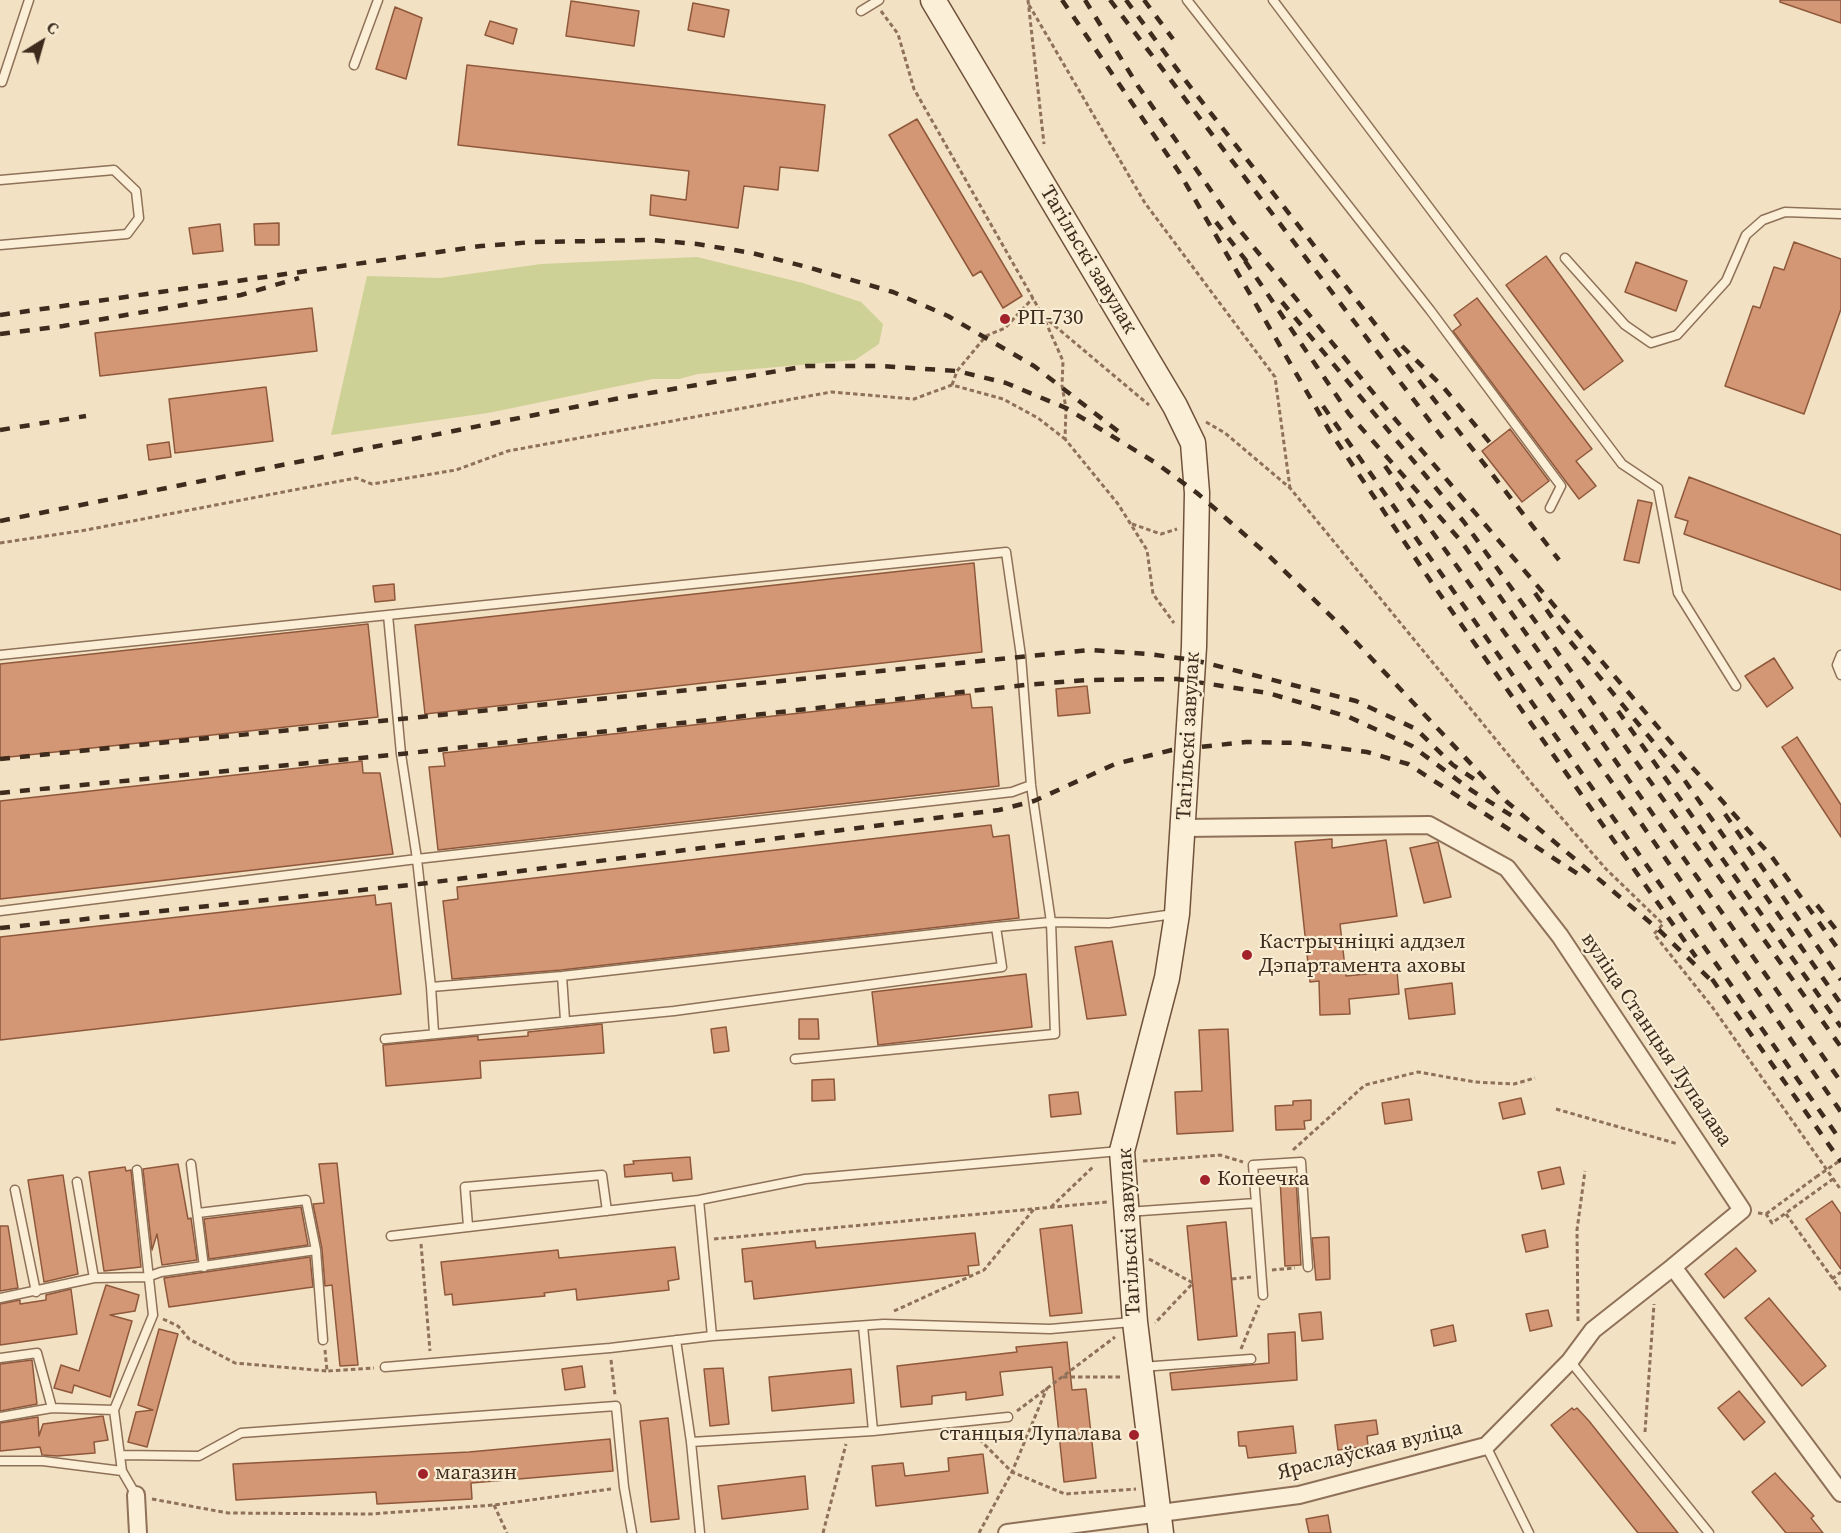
<!DOCTYPE html>
<meta charset="utf-8">
<style>
body{margin:0}
#map{position:relative;width:1841px;height:1533px;overflow:hidden;background:#f2e1c3;font-family:"Source Serif 4",serif}
canvas{display:block}
.north{position:absolute;left:12px;top:12px;width:60px;height:60px;-webkit-text-stroke:4px #f8ecd3;paint-order:stroke;rotate:37deg;font-size:16px;font-weight:700;line-height:24px;text-align:center;color:#3d2b1d}
.north::after{content:'';display:block;margin:auto;width:21px;height:27px;background:#3d2b1d;clip-path:polygon(50% 0,100% 100%,50% 72%,0 100%)}
</style>
<div id="map">
<canvas width="1841" height="1533"></canvas>
<div class="north">С</div>
</div>
<script>
const ctx = document.querySelector('canvas').getContext('2d');
ctx.lineJoin = 'round';
function fill(path, color) { ctx.fillStyle = color; ctx.fill(path, 'evenodd'); }
const poly = rows => new Path2D(rows.map(r => 'M' + r).join(''));
function trace(path, color, width, dash) { ctx.strokeStyle = color; ctx.lineWidth = width; ctx.lineCap = dash ? 'butt' : 'round'; ctx.setLineDash(dash || []); ctx.stroke(path); }
function label(font, color, halo, rows, align = 'center') {
  ctx.font = font + ' "Source Serif 4",serif'; ctx.lineWidth = 4.5; ctx.setLineDash([]); ctx.textBaseline = 'middle'; ctx.strokeStyle = halo; ctx.fillStyle = color; for (const [text, x, y, turn = 0] of rows) {
    ctx.save(); ctx.translate(x, y); ctx.rotate((+turn || 0) * Math.PI / 180); ctx.textAlign = isNaN(turn) ? turn : align; if (halo) ctx.strokeText(text, 0, 0); ctx.fillText(text, 0, 0); ctx.restore();
  }
}
fill(poly([
 [697,257,803,283,861,302,883,324,879,344,855,360,698,374,679,379,653,379,488,413,331,435,367,276,440,278,541,264]
]), '#ced196');
const building = poly([
 [1780,0,1841,0,1841,23,1780,2,1780,0],
 [571,1,639,11,634,46,566,36,571,1],
 [693,3,729,10,724,37,688,30,693,3],
 [395,7,422,18,406,79,376,69,395,7],
 [490,21,517,29,513,44,485,35,490,21],
 [467,65,825,105,818,171,780,167,778,190,744,186,738,228,650,215,651,195,686,200,689,171,458,145,467,65],
 [917,119,1022,296,1003,308,981,271,973,276,889,135,917,119],
 [279,223,279,245,255,245,254,224,279,223],
 [220,224,223,251,193,254,189,228,220,224],
 [1794,242,1841,259,1841,309,1804,414,1725,386,1753,306,1760,308,1774,267,1784,270,1794,242],
 [1546,256,1623,361,1584,390,1506,285,1546,256],
 [1636,262,1687,281,1676,311,1625,292,1636,262],
 [1477,298,1592,449,1576,461,1596,486,1579,499,1453,331,1461,325,1454,315,1477,298],
 [312,308,317,351,100,376,95,333,312,308],
 [266,387,273,441,175,453,169,399,266,387],
 [1510,429,1549,481,1522,502,1482,451,1510,429],
 [169,442,171,457,149,460,147,445,169,442],
 [1689,477,1841,535,1841,590,1684,534,1688,521,1675,517,1689,477],
 [1638,500,1652,503,1639,563,1624,560,1638,500],
 [974,563,982,652,425,714,415,625,974,563],
 [394,584,395,600,375,602,373,586,394,584],
 [368,624,378,717,0,758,0,664,368,624],
 [1774,658,1793,688,1767,707,1745,676,1774,658],
 [1087,686,1090,713,1058,716,1056,689,1087,686],
 [970,694,972,708,992,707,999,786,438,850,429,767,445,766,443,753,970,694],
 [1797,737,1841,805,1841,837,1782,747,1797,737],
 [362,761,363,773,380,773,393,854,0,899,0,801,362,761],
 [991,825,993,837,1009,835,1019,918,561,970,452,979,443,901,458,899,457,887,991,825],
 [1332,839,1332,848,1386,840,1397,916,1340,924,1346,976,1397,971,1399,994,1349,999,1350,1014,1320,1015,1319,981,1310,982,1295,842,1332,839],
 [1438,842,1451,897,1424,903,1410,848,1438,842],
 [375,895,376,905,391,903,401,994,0,1040,0,937,375,895],
 [1112,941,1126,1015,1087,1019,1075,947,1112,941],
 [1026,974,1032,1027,878,1045,872,992,1026,974],
 [1452,983,1455,1014,1409,1019,1405,989,1452,983],
 [799,1019,818,1019,819,1039,799,1039,799,1019],
 [602,1024,604,1053,480,1061,481,1078,386,1086,383,1045,478,1036,478,1040,528,1036,528,1032,602,1024],
 [726,1027,729,1051,714,1053,711,1029,726,1027],
 [1228,1029,1233,1131,1177,1134,1175,1092,1202,1091,1199,1030,1228,1029],
 [834,1079,835,1100,812,1101,812,1080,834,1079],
 [1078,1092,1081,1114,1051,1117,1049,1095,1078,1092],
 [1521,1098,1525,1114,1503,1119,1499,1103,1521,1098],
 [1409,1099,1412,1120,1385,1124,1382,1103,1409,1099],
 [1311,1100,1311,1120,1304,1121,1305,1129,1276,1130,1275,1106,1293,1105,1293,1101,1311,1100],
 [690,1157,692,1179,673,1181,672,1173,625,1177,624,1165,634,1164,633,1161,690,1157],
 [337,1163,358,1365,340,1366,332,1285,325,1286,322,1249,313,1204,324,1203,319,1164,337,1163],
 [178,1164,188,1219,191,1218,197,1260,162,1265,157,1234,152,1250,143,1169,178,1164],
 [125,1167,126,1171,131,1170,141,1267,104,1271,89,1172,125,1167],
 [1560,1167,1564,1184,1542,1189,1538,1172,1560,1167],
 [63,1175,78,1274,44,1282,28,1180,63,1175],
 [1296,1178,1301,1265,1285,1266,1280,1179,1296,1178],
 [1832,1201,1841,1214,1841,1269,1806,1219,1832,1201],
 [301,1207,308,1245,209,1259,204,1219,301,1207],
 [1226,1222,1237,1336,1198,1340,1187,1226,1226,1222],
 [1072,1225,1082,1313,1050,1316,1040,1229,1072,1225],
 [0,1226,8,1226,18,1288,0,1291,0,1226],
 [1545,1230,1548,1247,1526,1252,1522,1235,1545,1230],
 [975,1233,979,1265,968,1266,969,1275,754,1299,752,1281,745,1282,742,1249,815,1241,816,1248,975,1233],
 [1329,1237,1330,1279,1316,1280,1312,1238,1329,1237],
 [675,1247,679,1279,668,1281,669,1290,577,1300,576,1289,544,1293,545,1296,453,1305,452,1294,445,1295,441,1262,558,1250,559,1258,675,1247],
 [1736,1248,1756,1271,1724,1298,1705,1274,1736,1248],
 [310,1257,313,1287,169,1307,164,1278,310,1257],
 [106,1285,139,1295,135,1311,110,1315,132,1321,110,1397,74,1385,72,1393,54,1388,61,1365,79,1371,106,1285],
 [71,1289,77,1334,0,1345,0,1304,20,1300,20,1304,46,1300,46,1295,71,1289],
 [1769,1298,1826,1366,1802,1386,1745,1318,1769,1298],
 [1548,1310,1552,1326,1530,1331,1526,1314,1548,1310],
 [1321,1312,1323,1339,1302,1341,1299,1314,1321,1312],
 [1453,1325,1456,1341,1434,1346,1431,1330,1453,1325],
 [159,1329,178,1334,147,1447,128,1442,136,1412,153,1410,138,1405,159,1329],
 [1295,1332,1297,1380,1172,1390,1170,1373,1269,1363,1268,1334,1295,1332],
 [1067,1342,1072,1390,1086,1389,1096,1478,1064,1482,1052,1367,1000,1372,1003,1395,966,1400,966,1392,932,1396,932,1404,901,1407,897,1366,1017,1352,1016,1347,1067,1342],
 [32,1360,37,1404,0,1411,0,1364,32,1360],
 [582,1366,585,1387,565,1390,562,1369,582,1366],
 [723,1368,729,1424,710,1426,704,1369,723,1368],
 [851,1369,854,1403,772,1411,769,1377,851,1369],
 [1739,1391,1765,1422,1744,1440,1718,1408,1739,1391],
 [1572,1408,1574,1410,1577,1408,1589,1421,1678,1533,1638,1533,1551,1425,1572,1408],
 [103,1416,108,1440,94,1442,95,1453,57,1456,42,1455,40,1447,0,1451,0,1423,38,1417,39,1436,43,1424,103,1416],
 [668,1418,679,1519,651,1522,640,1421,668,1418],
 [1376,1420,1378,1434,1367,1436,1368,1446,1338,1450,1335,1425,1376,1420],
 [1293,1426,1296,1453,1248,1458,1246,1446,1239,1446,1238,1432,1293,1426],
 [610,1439,613,1471,471,1483,472,1499,377,1504,376,1492,236,1500,233,1464,469,1452,610,1439],
 [983,1454,988,1493,876,1506,872,1466,903,1463,905,1476,949,1471,948,1458,983,1454],
 [1775,1473,1814,1516,1811,1518,1823,1533,1786,1533,1752,1492,1775,1473],
 [805,1476,808,1509,722,1519,718,1486,805,1476],
 [1328,1515,1331,1533,1309,1533,1306,1519,1328,1515]
]);
fill(building, '#d39775');
trace(building, '#8f583b', 1.5);
const lane = poly([
 [1187,0,1430,310,1561,486,1550,508],
 [1273,0,1622,464,1658,488,1678,593,1736,686],
 [861,11,879,0],
 [354,65,378,0],
 [2,82,29,0],
 [0,180,114,170,136,191,139,218,127,234,0,245],
 [1565,258,1625,325,1651,343,1677,335,1726,281,1746,235,1763,220,1785,212,1841,214],
 [0,655,388,615],
 [1841,655,1837,665,1841,675],
 [0,911,417,859,1012,792,1031,785],
 [996,927,1051,922,1109,923,1174,914],
 [562,976,565,1020],
 [431,987,417,859,401,754,388,615,1006,552,1021,656,1031,785,1051,922,1055,1034,795,1059],
 [385,1039,674,1011,1002,967,996,927,562,976,431,987,434,1033],
 [191,1164,204,1267],
 [77,1182,94,1278],
 [15,1190,36,1292],
 [699,1200,712,1336],
 [1256,1203,1253,1165,1301,1162,1308,1267],
 [1127,1212,1256,1203,1263,1295],
 [198,1213,306,1200,316,1250],
 [468,1226,465,1187,602,1175,607,1211],
 [391,1236,699,1200,805,1179,1120,1151],
 [0,1298,94,1278,147,1277,161,1272,316,1250,323,1340],
 [863,1326,873,1431],
 [676,1340,691,1442,700,1533],
 [0,1358,37,1353,52,1408],
 [1570,1361,1709,1533],
 [385,1367,610,1348,712,1336,884,1324,1050,1329,1132,1322],
 [1141,1367,1251,1359],
 [0,1417,52,1408,114,1410],
 [691,1442,873,1431,1008,1417],
 [1486,1446,1529,1533],
 [120,1455,199,1456,241,1433,616,1406,624,1487,632,1533],
 [0,1461,43,1461,122,1471],
 [136,1495,122,1471,114,1410,153,1315,137,1170]
]);
const street = poly([
 [1184,828,1429,825,1507,868,1560,936,1742,1210,1673,1267,1841,1493],
 [136,1495,138,1533],
 [1007,1533,1299,1495,1486,1446,1570,1361,1593,1330,1673,1267]
]);
const secondary = poly([
 [933,0,1175,406,1193,443,1197,493,1194,647,1177,914,1167,978,1122,1151,1135,1322,1161,1533]
]);
trace(lane, '#8e7158', 11);
trace(street, '#8e7158', 20);
trace(secondary, '#70523b', 27);
trace(poly([
 [1028,0,1044,144],
 [1029,5,1145,203,1275,377,1290,488],
 [881,11,898,34,914,89,1043,316,1063,361,1062,386,1066,408,1065,439,1118,504,1147,550,1153,594,1174,623],
 [1043,316,1149,405],
 [952,385,957,371,986,336,1005,328,1033,298],
 [1206,422,1225,433,1290,488,1533,785,1606,869,1663,924,1654,934,1713,1008,1841,1190],
 [1132,524,1161,534,1177,529],
 [0,543,86,530,356,478,372,484,456,470,508,451,831,392,914,399,952,385,1003,399,1038,418,1065,439],
 [1556,1109,1678,1144],
 [1293,1150,1365,1085,1418,1072,1475,1082,1514,1084,1535,1078],
 [1143,1161,1220,1155,1243,1162],
 [1051,1207,1094,1166],
 [1758,1213,1766,1214,1772,1223,1833,1179],
 [1766,1214,1816,1177],
 [1786,1214,1841,1290],
 [714,1239,1107,1202],
 [421,1244,430,1351],
 [1149,1259,1193,1283,1155,1323],
 [1272,1270,1295,1268],
 [1232,1279,1251,1277],
 [1832,1279,1841,1272],
 [894,1311,984,1270,1034,1209],
 [163,1319,178,1326,189,1339,235,1363,327,1371],
 [1578,1321,1577,1230,1585,1171],
 [1241,1349,1259,1305],
 [325,1350,327,1371,374,1368],
 [611,1360,615,1395],
 [1063,1377,1123,1377],
 [1017,1411,1115,1337],
 [1645,1432,1654,1304],
 [974,1434,1012,1472,1065,1494,1136,1489],
 [152,1499,228,1513,371,1514,494,1505,611,1489],
 [494,1505,507,1533],
 [823,1533,846,1444],
 [979,1533,1012,1472,1047,1388]
]), '#8e7158', 3, [4.5, 3]);
trace(lane, '#fcefd7', 8);
trace(street, '#fcefd7', 16);
trace(secondary, '#fcefd7', 24);
trace(poly([
 [1062,0,1179,172,1329,430,1432,583,1696,957],
 [1085,0,1138,86,1233,222,1389,412,1692,767,1772,857,1841,953],
 [1110,0,1448,445],
 [1126,0,1185,80,1559,560],
 [1144,0,1173,39],
 [1216,222,1251,267],
 [1245,261,1349,414,1461,541,1841,1082],
 [1282,302,1464,522,1841,1047],
 [0,315,481,246,533,242,652,240,697,244,752,253,807,267,893,292,948,316,1034,366,1119,432],
 [0,334,63,326,241,295,299,278],
 [1402,346,1444,388,1491,444],
 [1323,406,1841,1141],
 [0,430,86,416],
 [1385,466,1636,816,1841,1112],
 [0,521,615,399,807,366,881,366,957,371,1006,383,1066,408,1156,463,1197,493,1268,555,1338,623,1507,802,1658,929,1717,986],
 [1535,593,1560,629,1683,778,1841,1004],
 [1618,711,1841,1027],
 [0,759,1090,650,1148,654,1194,660,1356,701,1416,729,1453,765,1480,783],
 [0,793,401,754,1025,685,1086,680,1177,679,1268,693,1349,717,1412,746,1471,790,1517,819],
 [1725,814,1841,980],
 [1817,905,1841,936],
 [0,928,419,884,999,810,1034,801,1115,764,1172,750,1246,742,1300,743,1367,752,1408,764,1578,874],
 [1712,979,1841,1162]
]), '#3d2b1d', 4.5, [10, 10]);
trace(poly([
 [1816,1177,1841,1160]
]), '#8e7158', 3, [4.5, 3]);
for (const [x, y, r, color] of [
 [1005,319,6,"#a2222b"],
 [1247,955,6,"#a2222b"],
 [1205,1180,6,"#a2222b"],
 [1134,1435,6,"#a2222b"],
 [423,1474,6,"#a2222b"]
]) { const dot = new Path2D(); dot.arc(x, y, r, 0, 2 * Math.PI); ctx.fillStyle = color; ctx.fill(dot); trace(dot, '#f8ecd3', 2); }
label('21px', '#3d2b1d', '#f8ecd3', [
 ["Тагільскі завулак",1088,260,59],
 ["Тагільскі завулак",1189,736,-87],
 ["вуліца Станцыя Лупалава",1656,1040,56],
 ["Тагільскі завулак",1130,1232,-93],
 ["Яраслаўская вуліца",1370,1451,-14]
]);
label('21px', '#3d2b1d', '#f8ecd3', [
 ["РП-730",1017,319],
 ["Кастрычніцкі аддзел",1259,943],
 ["Дэпартамента аховы",1259,967],
 ["Копеечка",1217,1180],
 ["станцыя Лупалава",1122,1435,"right"],
 ["магазин",435,1474]
], 'left');
</script>
